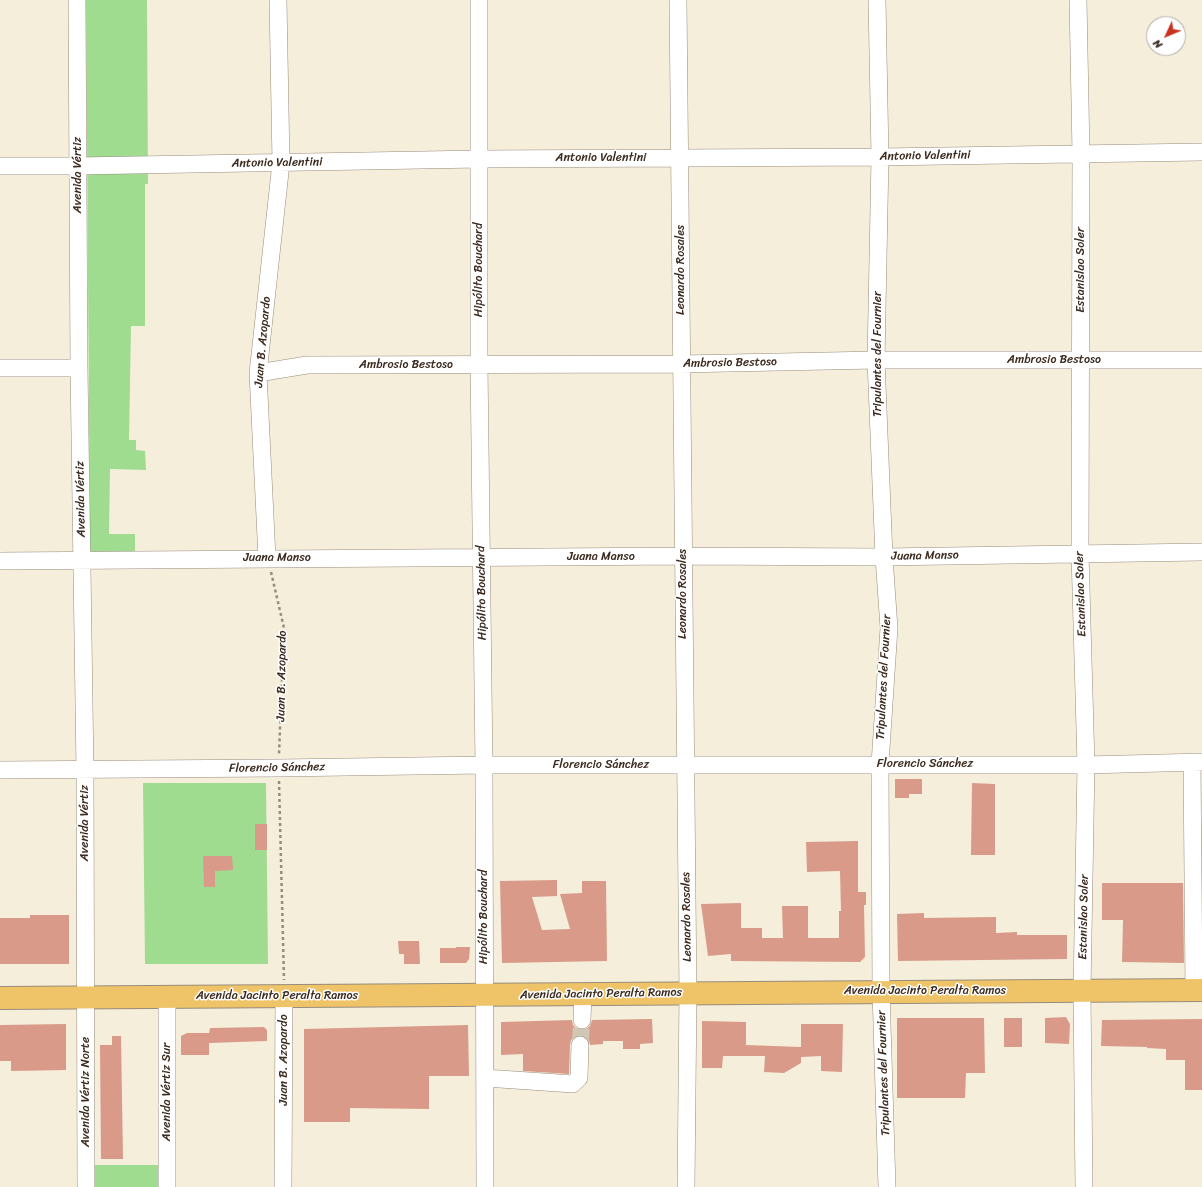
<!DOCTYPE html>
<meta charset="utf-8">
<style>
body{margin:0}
#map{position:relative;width:1202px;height:1187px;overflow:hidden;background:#f5eedb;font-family:Sriracha,sans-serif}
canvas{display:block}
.north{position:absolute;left:1146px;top:16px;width:40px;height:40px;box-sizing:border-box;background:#fff;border:1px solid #b1aaa5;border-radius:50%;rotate:226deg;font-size:11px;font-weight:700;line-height:16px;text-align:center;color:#3b2a1e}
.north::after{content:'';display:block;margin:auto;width:14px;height:18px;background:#c8321e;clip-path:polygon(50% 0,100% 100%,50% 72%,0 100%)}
</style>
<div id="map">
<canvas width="1202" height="1187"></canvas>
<div class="north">N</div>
</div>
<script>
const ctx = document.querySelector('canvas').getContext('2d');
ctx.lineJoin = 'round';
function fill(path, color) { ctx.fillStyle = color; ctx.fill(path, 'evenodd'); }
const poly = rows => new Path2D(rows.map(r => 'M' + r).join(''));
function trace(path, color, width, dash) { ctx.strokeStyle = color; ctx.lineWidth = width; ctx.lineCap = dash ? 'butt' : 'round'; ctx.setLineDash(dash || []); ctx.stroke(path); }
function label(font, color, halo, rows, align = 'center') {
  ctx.font = font + ' Sriracha,sans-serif'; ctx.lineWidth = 3; ctx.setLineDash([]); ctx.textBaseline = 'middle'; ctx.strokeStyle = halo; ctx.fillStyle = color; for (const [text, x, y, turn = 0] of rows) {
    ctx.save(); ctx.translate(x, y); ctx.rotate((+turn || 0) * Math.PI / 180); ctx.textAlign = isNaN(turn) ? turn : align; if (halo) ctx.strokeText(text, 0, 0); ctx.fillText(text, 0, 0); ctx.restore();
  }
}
fill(poly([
 [86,0,147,0,148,184,145,184,145,326,131,326,129,440,136,440,136,450,145,451,146,470,110,469,109,534,135,534,135,554,90,554],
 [143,783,266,783,268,964,145,964],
 [94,1165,158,1165,158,1187,94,1187]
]), '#9fdc90');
fill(poly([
 [895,779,922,779,922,794,909,794,909,798,895,798],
 [972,783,995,784,995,855,971,855],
 [255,824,267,824,267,850,255,850],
 [858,841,858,892,866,892,866,905,864,905,865,957,860,962,731,961,731,954,708,956,701,904,741,903,741,928,762,928,762,938,783,938,782,906,808,906,808,938,839,938,839,911,841,911,840,871,807,872,806,842],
 [203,856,232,856,233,870,215,871,215,887,204,887],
 [557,880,557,896,532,897,542,930,570,929,560,894,582,893,582,881,606,881,607,961,502,963,500,881],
 [1102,883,1183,883,1184,963,1122,962,1123,920,1102,920],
 [924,913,924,918,996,917,996,933,1017,932,1017,935,1067,935,1067,959,898,961,897,914],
 [30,915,69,915,69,964,0,964,0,918,30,918],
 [398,941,419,941,420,964,404,964,404,954,399,954],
 [456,947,470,947,469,959,466,963,440,963,440,948,456,948],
 [1066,1017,1070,1024,1069,1044,1045,1043,1045,1018],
 [897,1018,984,1018,985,1073,966,1073,965,1098,897,1098],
 [1004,1018,1022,1018,1022,1047,1004,1047],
 [652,1019,653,1043,640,1044,640,1049,623,1049,623,1041,603,1041,603,1044,590,1045,589,1040,585,1036,580,1035,575,1036,571,1040,570,1045,569,1074,523,1071,523,1054,501,1055,501,1022,572,1020,573,1025,576,1028,582,1030,586,1029,590,1026,592,1020],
 [1202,1019,1202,1090,1185,1090,1185,1060,1166,1060,1166,1049,1147,1048,1147,1047,1101,1046,1102,1020],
 [702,1021,746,1022,746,1045,801,1047,801,1024,843,1024,842,1072,821,1071,821,1056,801,1057,801,1063,784,1073,764,1072,765,1056,723,1056,722,1068,702,1068],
 [66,1024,66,1070,11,1071,11,1061,0,1061,0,1025],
 [468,1025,469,1076,429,1076,429,1109,350,1108,350,1122,304,1122,304,1029],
 [264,1027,267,1030,267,1041,209,1043,209,1055,181,1055,181,1036,187,1033,209,1033,210,1028],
 [112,1036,121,1036,123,1159,101,1159,100,1045,112,1045]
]), '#d99a89');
trace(poly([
 [580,1045,582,1020]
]), '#d0c7b5', 17, [17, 8]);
const minor = poly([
 [77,0,79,368,85,770,86,1187],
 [479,0,479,365,484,765,485,1187],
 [678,0,688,993,686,1187],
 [877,0,880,157,876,360,884,557,889,628,880,764,881,991,887,1187],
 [1078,0,1081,153,1080,553,1086,765,1082,991,1084,1187],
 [0,166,78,166,479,159,880,157,1202,152],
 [0,368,79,368],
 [258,373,307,365,681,364,876,360,1202,360],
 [267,558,258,373,281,163,278,0],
 [0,561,683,556,884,557,1202,552],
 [1192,762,1194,990],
 [0,770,279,768,484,765,1086,765,1202,762],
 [167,997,167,1187],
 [582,1020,583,994],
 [485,1078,573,1084,579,1078,580,1045],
 [283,1187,284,996]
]);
const major = poly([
 [0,998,1202,990]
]);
trace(minor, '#988c7c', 18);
trace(major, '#988c7c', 24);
trace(poly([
 [271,572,284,628,279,754],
 [279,781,284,980]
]), '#988c7c', 2.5, [3, 3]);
trace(minor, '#fff', 17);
trace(major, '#efc469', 22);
label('12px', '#3b2a1e', '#fff', [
 ["Antonio Valentini",925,156,-1],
 ["Antonio Valentini",601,158],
 ["Antonio Valentini",277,163,-1],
 ["Avenida Vértiz",78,175,-90],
 ["Hipólito Bouchard",479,270,-90],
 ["Leonardo Rosales",681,270,-90],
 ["Estanislao Soler",1081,270,-90],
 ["Juan B. Azopardo",263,342,-85],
 ["Tripulantes del Fournier",878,354,-90],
 ["Ambrosio Bestoso",1054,360],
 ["Ambrosio Bestoso",730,363,-1],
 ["Ambrosio Bestoso",406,365],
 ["Avenida Vértiz",81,499,-91],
 ["Juana Manso",925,556,-1],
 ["Juana Manso",601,557],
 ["Juana Manso",277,558],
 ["Hipólito Bouchard",482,593,-91],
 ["Leonardo Rosales",683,594,-90],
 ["Estanislao Soler",1081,594,-92],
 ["Juan B. Azopardo",282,676,-89],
 ["Tripulantes del Fournier",884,677,-87],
 ["Florencio Sánchez",925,764],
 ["Florencio Sánchez",601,765],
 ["Florencio Sánchez",277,768,-1],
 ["Avenida Vértiz",85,823,-90],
 ["Hipólito Bouchard",484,917,-90],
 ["Leonardo Rosales",687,917,-91],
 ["Estanislao Soler",1084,917,-89],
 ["Avenida Jacinto Peralta Ramos",925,991],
 ["Avenida Jacinto Peralta Ramos",601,994,-1],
 ["Avenida Jacinto Peralta Ramos",277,996],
 ["Juan B. Azopardo",284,1060,-90],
 ["Tripulantes del Fournier",884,1073,-92],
 ["Avenida Vértiz Norte",86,1092,-90],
 ["Avenida Vértiz Sur",167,1092,-90]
]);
</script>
